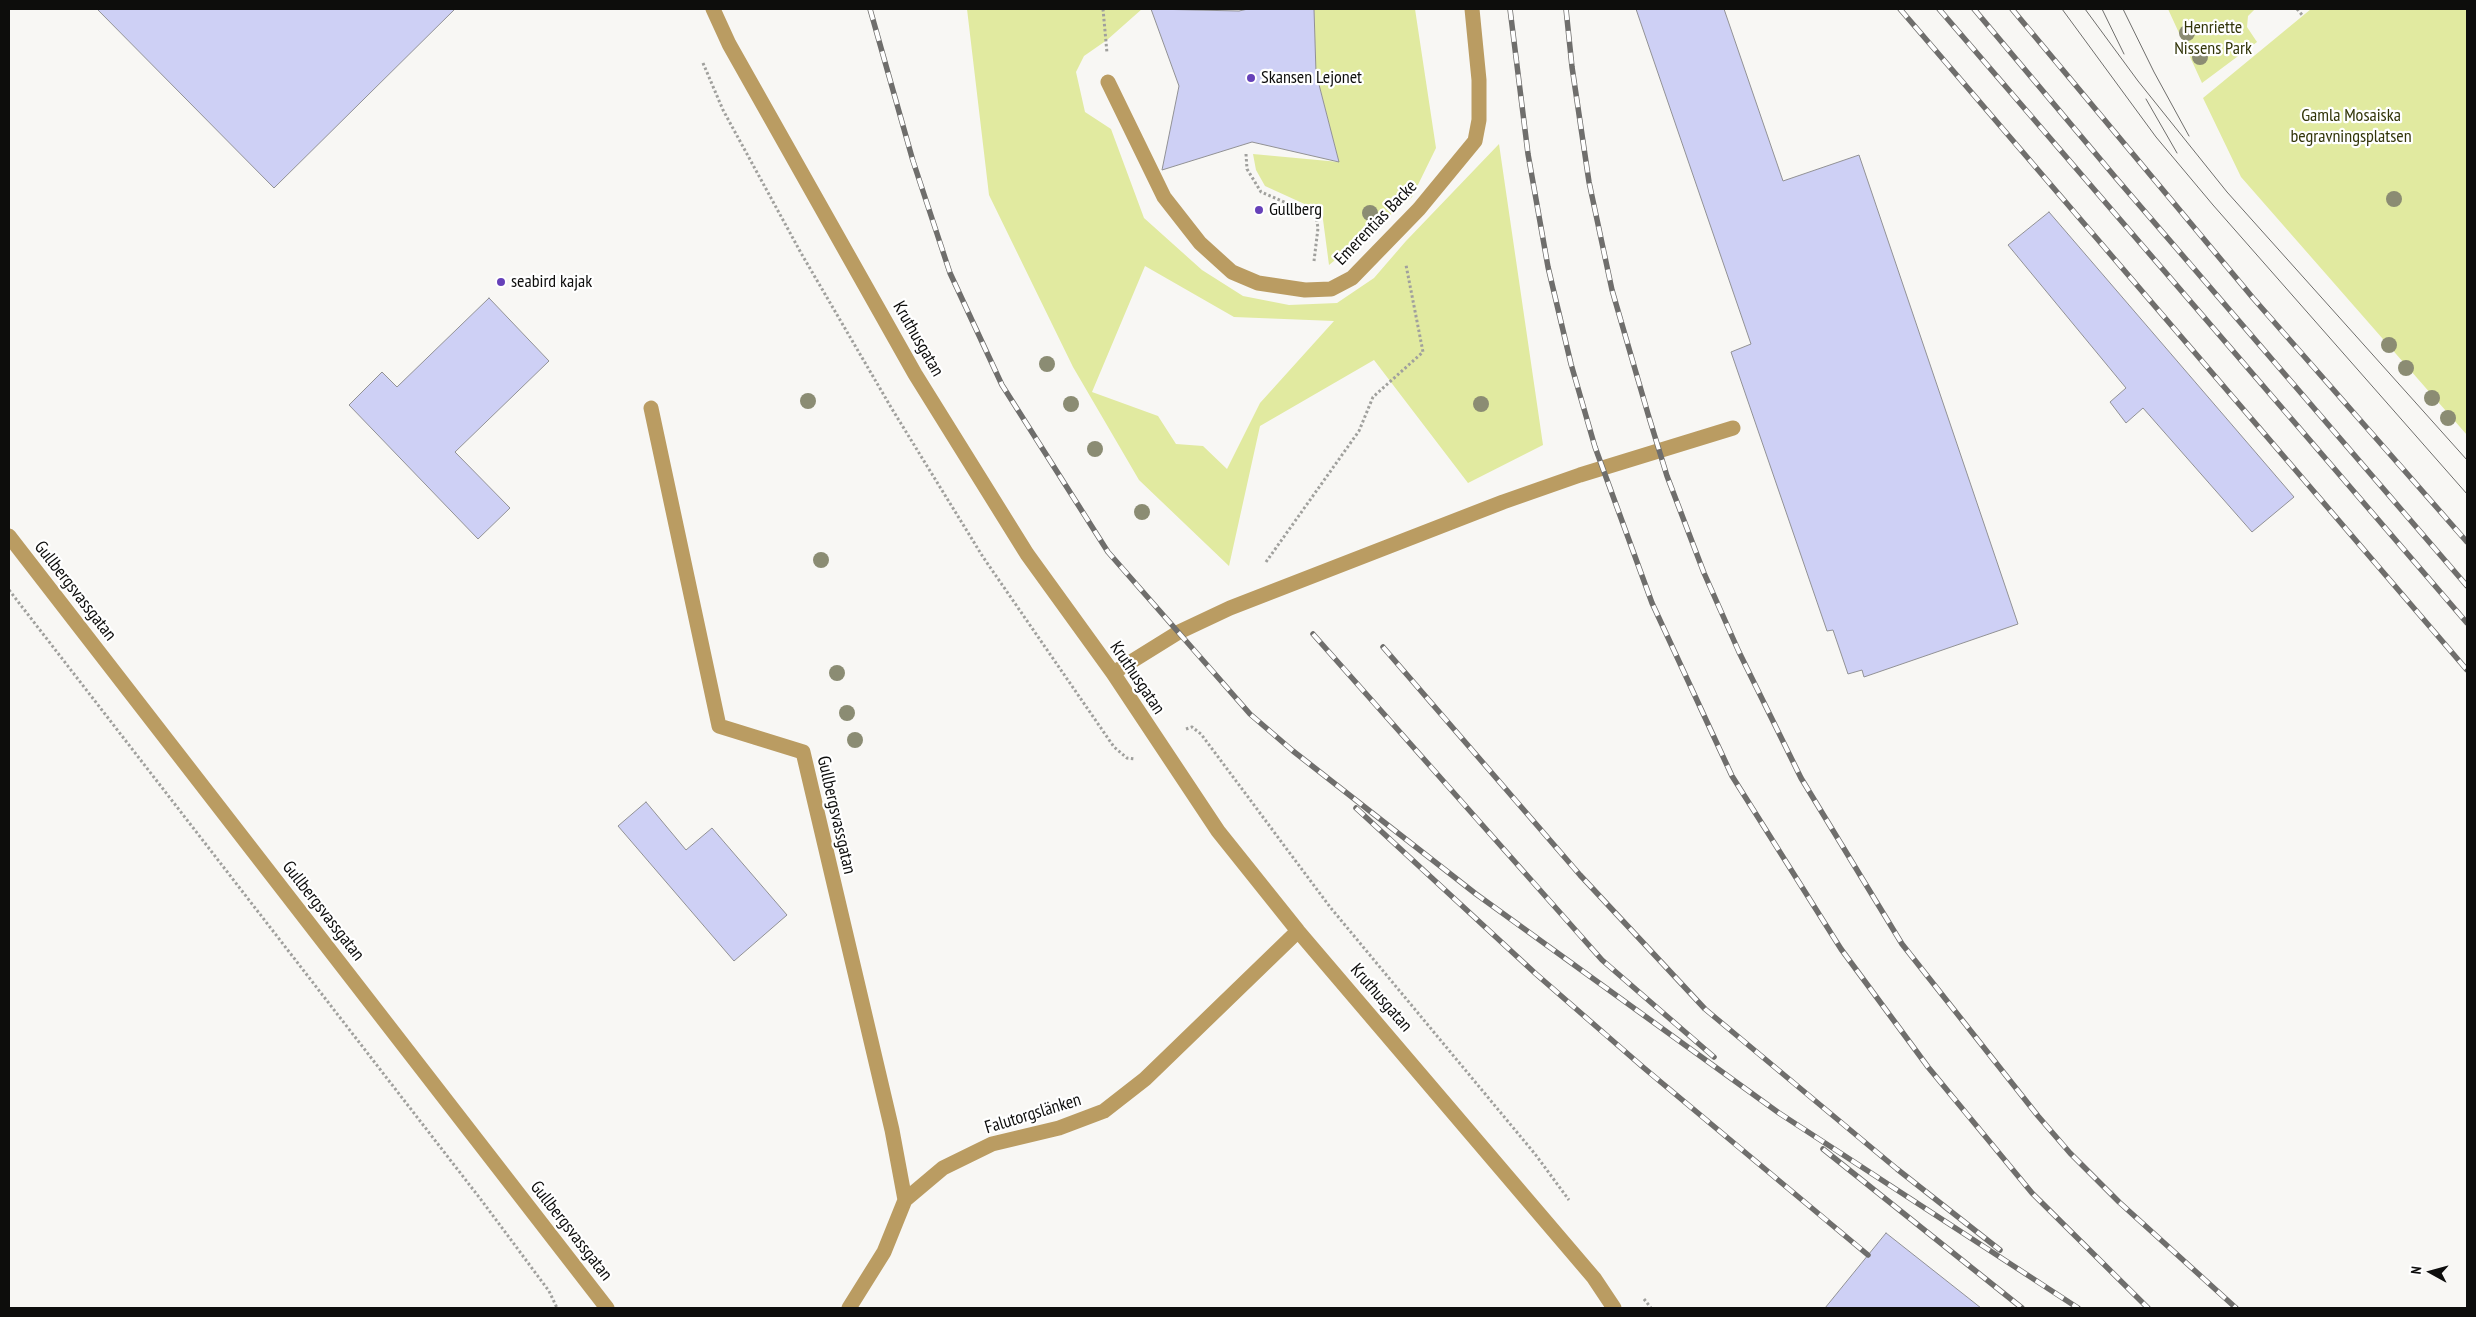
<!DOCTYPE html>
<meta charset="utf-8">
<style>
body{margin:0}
#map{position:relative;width:2476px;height:1317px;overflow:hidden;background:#f8f7f4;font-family:"PT Sans Narrow",sans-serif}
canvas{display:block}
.frame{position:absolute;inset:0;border:10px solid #0d0d0c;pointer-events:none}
.north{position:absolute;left:2406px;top:1247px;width:50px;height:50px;-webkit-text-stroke:4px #fff;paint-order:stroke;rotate:277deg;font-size:14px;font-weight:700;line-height:20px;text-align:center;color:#0d0d0c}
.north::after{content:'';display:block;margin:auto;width:18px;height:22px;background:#0d0d0c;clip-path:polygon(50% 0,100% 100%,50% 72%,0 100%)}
</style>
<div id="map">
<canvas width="2476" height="1317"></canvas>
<div class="frame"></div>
<div class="north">N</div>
</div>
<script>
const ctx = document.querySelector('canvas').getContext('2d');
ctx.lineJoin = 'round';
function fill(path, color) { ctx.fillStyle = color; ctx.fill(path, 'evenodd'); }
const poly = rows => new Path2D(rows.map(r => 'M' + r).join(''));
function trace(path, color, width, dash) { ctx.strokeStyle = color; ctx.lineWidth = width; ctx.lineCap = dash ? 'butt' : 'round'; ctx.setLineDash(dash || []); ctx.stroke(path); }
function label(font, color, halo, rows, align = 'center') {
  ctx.font = font + ' "PT Sans Narrow",sans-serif'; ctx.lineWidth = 4.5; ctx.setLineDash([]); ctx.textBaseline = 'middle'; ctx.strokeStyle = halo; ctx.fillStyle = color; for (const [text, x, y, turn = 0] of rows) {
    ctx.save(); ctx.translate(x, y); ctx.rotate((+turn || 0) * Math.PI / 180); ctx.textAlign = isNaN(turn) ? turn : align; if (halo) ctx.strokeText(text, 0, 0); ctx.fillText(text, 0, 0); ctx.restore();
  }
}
fill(poly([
 [967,9,1142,9,1107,40,1084,56,1076,72,1085,112,1111,129,1144,218,1202,270,1243,296,1289,305,1337,303,1374,278,1406,241,1499,144,1543,445,1468,483,1374,360,1260,426,1229,566,1139,480,1073,367,989,195],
 [1145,266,1234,317,1334,321,1260,403,1227,469,1203,446,1176,444,1158,416,1092,392],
 [1314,9,1415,9,1436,148,1412,197,1329,265,1322,212,1265,186,1256,170,1253,154,1339,162,1316,73],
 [2168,9,2255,9,2248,16,2247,27,2257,42,2202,83],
 [2311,9,2467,9,2467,435,2241,177,2203,98]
]), '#e1eaa0');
const building = poly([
 [97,9,455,9,274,188,97,9],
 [1151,9,1239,11,1248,9,1314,9,1316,73,1339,162,1252,142,1162,170,1179,86,1151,9],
 [1636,9,1724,9,1783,181,1859,155,2018,624,1864,677,1862,670,1848,674,1833,630,1827,631,1731,352,1751,344,1636,9],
 [2049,212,2294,497,2252,532,2143,408,2126,423,2110,402,2126,388,2008,245,2049,212],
 [489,298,549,361,455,452,510,508,478,539,349,405,382,372,397,387,489,298],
 [646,802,686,850,712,828,787,915,734,961,618,826,646,802],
 [1886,1233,1981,1308,1825,1308,1886,1233]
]);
fill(building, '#ced0f5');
trace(building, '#919194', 1);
trace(poly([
 [1103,9,1107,53],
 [2297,9,2303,16],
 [703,63,723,110,801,253,892,409,983,557,1114,747,1127,758,1135,759],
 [1246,154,1247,169,1261,192,1316,216,1318,228,1314,261],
 [1266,562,1359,431,1373,397,1423,352,1406,265],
 [9,590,482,1201,549,1291,557,1308],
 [1186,729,1192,727,1201,734,1330,907,1535,1154,1569,1200],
 [1644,1299,1651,1308]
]), '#a0a09d', 3, [2.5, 2.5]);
trace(poly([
 [713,9,729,44,915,374,1027,554,1113,673,1218,831,1298,931,1594,1278,1614,1308],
 [1108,82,1164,197,1200,243,1232,272,1258,283,1305,290,1331,289,1352,278,1419,209,1475,141,1479,120,1479,80,1472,9],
 [651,408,719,726,803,752,892,1130,905,1200],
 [9,536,607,1308],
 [1113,673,1179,632,1230,608,1503,502,1580,475,1733,428],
 [849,1308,884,1252,905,1200,943,1168,992,1144,1059,1128,1104,1111,1145,1079,1298,931]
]), '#ba9c62', 15);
trace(poly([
 [2062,9,2156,137,2213,205,2467,494],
 [2085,9,2138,81,2227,192,2467,460],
 [2102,9,2124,54],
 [2123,9,2154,72,2189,136],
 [2146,99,2177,153]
]), '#6f6e6c', 1);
const rail = poly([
 [870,9,913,161,950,273,1002,385,1108,552,1250,714,1293,751,1476,894,1779,1113,2078,1308],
 [1510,9,1528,154,1548,267,1571,364,1595,447,1652,603,1732,776,1841,949,1928,1067,2032,1193,2148,1308],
 [1566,9,1572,67,1589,182,1612,290,1648,414,1667,476,1704,573,1739,652,1801,778,1902,944,2038,1116,2070,1153,2119,1202,2236,1308],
 [1900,9,2467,670],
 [1939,9,2467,623],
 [1974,9,2116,178,2467,586],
 [2012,9,2253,298,2467,542],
 [1313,634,1602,960,1714,1057],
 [1383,647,1580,875,1705,1009,1897,1169,2000,1250],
 [1356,808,1536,974,1644,1068,1868,1255],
 [1823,1149,2022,1308]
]);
trace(rail, '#6f6e6c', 5.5);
trace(rail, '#fff', 4, [11]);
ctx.fillStyle = '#8b8c73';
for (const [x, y] of [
 [2187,33],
 [2200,57],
 [2394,199],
 [1370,213],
 [2389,345],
 [1047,364],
 [2406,368],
 [2432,398],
 [808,401],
 [1071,404],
 [1481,404],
 [2448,418],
 [1095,449],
 [1142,512],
 [821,560],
 [837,673],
 [847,713],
 [855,740]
]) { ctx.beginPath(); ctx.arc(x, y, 8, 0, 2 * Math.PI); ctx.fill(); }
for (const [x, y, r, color] of [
 [1251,78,5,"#6641b9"],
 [1259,210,5,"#6641b9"],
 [501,282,5,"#6641b9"]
]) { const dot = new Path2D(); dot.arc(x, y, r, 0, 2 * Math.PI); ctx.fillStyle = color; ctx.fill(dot); trace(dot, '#fff', 2); }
label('18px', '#323509', '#fff', [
 ["Henriette",2213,28],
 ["Nissens Park",2213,49],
 ["Gamla Mosaiska",2351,116],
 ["begravningsplatsen",2351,137]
]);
label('18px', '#0d0d0c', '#fff', [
 ["Skansen Lejonet",1261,78],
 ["Gullberg",1269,210],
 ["seabird kajak",511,282]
], 'left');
label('18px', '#0d0d0c', '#fff', [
 ["Emerentias Backe",1376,223,-46],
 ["Kruthusgatan",918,339,60],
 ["Gullbergsvassgatan",75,591,52],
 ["Kruthusgatan",1137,678,56],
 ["Gullbergsvassgatan",836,815,77],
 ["Gullbergsvassgatan",323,911,52],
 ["Kruthusgatan",1381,998,49],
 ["Falutorgslänken",1033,1114,-17],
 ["Gullbergsvassgatan",571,1231,52]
]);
</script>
